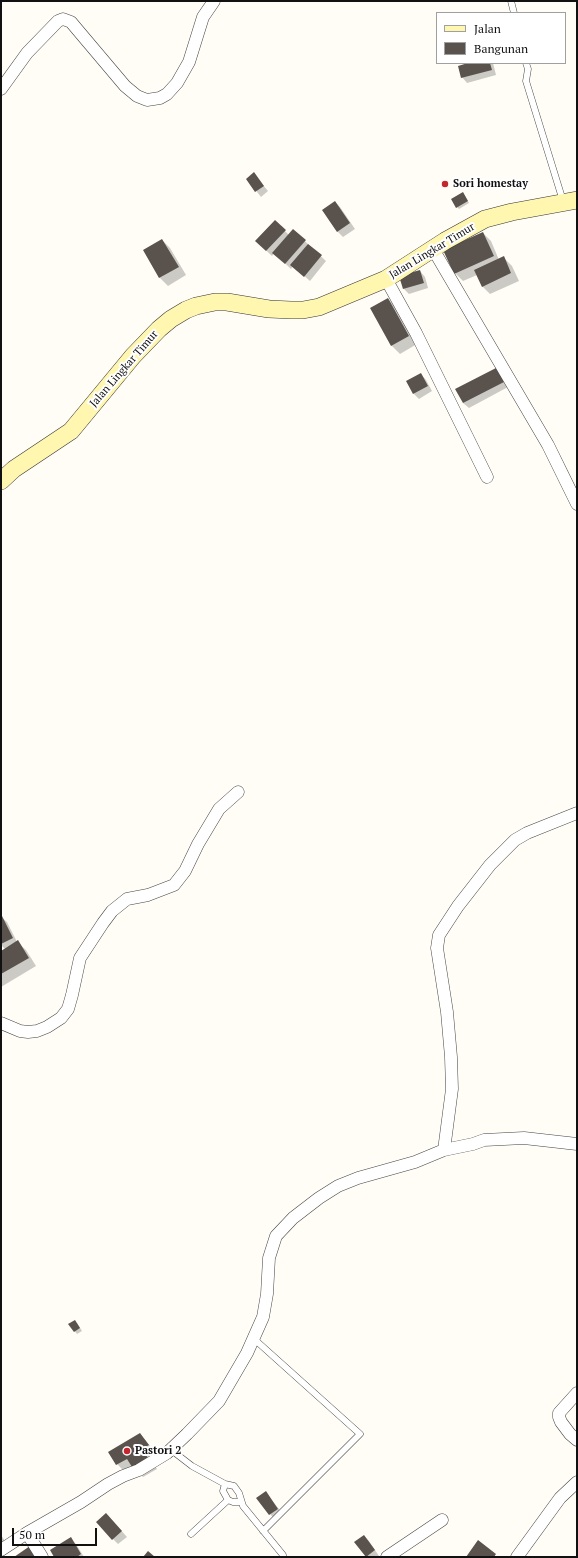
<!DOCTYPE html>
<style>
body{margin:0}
#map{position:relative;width:578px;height:1558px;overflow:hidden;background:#fffdf5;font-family:"PT Serif",serif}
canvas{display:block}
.frame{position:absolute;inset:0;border:2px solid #111;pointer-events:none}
.legend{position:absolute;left:436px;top:12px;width:130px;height:52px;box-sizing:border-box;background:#fff;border:1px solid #a0a0a0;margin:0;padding:5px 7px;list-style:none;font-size:12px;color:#111}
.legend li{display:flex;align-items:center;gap:8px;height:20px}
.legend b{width:20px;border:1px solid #a0a0a0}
.scale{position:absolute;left:12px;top:1528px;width:85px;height:18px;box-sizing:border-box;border:2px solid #111;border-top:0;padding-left:5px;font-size:12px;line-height:14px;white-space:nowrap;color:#111;-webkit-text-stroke:3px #fff;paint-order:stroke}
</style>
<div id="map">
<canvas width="578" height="1558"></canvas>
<div class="frame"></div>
<ul class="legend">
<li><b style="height:5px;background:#fff6b0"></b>Jalan</li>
<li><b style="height:11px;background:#5a524d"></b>Bangunan</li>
</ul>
<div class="scale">50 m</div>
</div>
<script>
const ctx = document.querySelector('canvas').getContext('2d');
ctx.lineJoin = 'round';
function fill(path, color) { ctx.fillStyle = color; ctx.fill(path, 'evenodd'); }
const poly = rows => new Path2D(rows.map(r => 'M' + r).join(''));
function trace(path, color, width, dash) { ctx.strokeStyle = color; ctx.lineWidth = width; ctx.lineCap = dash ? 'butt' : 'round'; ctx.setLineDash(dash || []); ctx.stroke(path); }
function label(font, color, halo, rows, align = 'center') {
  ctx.font = font + ' "PT Serif",serif'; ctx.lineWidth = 4; ctx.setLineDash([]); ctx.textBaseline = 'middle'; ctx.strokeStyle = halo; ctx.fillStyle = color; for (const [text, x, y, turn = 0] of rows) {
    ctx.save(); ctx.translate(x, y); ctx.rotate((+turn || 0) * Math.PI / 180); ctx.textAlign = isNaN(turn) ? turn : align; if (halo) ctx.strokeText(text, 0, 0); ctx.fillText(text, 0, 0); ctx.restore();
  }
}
fill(poly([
 [472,63,493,63,496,75,467,83,462,77],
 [254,174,268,191,261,197,247,179],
 [465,196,469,203,459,209,457,207],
 [335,202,340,207,355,229,343,237,338,232,323,210],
 [275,221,289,235,293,230,326,261,310,281,293,266,291,269,274,253,272,256,256,241],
 [483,233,491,241,499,260,504,258,512,266,519,281,490,294,482,286,477,275,463,281,455,273],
 [162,240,170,248,186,275,168,286,160,278,144,251],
 [420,271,425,277,428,288,409,294,404,289],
 [388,299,396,307,417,344,400,354,392,346],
 [421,374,426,380,432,391,419,399,414,394],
 [501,374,508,387,469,408,463,403],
 [1,917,7,922,17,942,26,950,36,966,1,987,1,952,5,949,1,945],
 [77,1323,82,1331,77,1334,70,1325],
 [140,1434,156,1453,150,1458,157,1469,143,1477,135,1469,125,1472,117,1464],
 [266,1493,283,1514,275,1520,258,1499],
 [111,1519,127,1537,118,1544,113,1539],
 [1,1535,7,1544,1,1548],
 [364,1536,369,1541,379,1556,366,1557,356,1542],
 [70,1538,76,1544,84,1557,56,1557]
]), '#0003');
fill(poly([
 [468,63,490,63,492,70,461,78,458,66],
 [254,172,264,186,255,192,246,179],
 [463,192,468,201,456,208,451,199],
 [335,201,350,223,337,232,322,210],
 [275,220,286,230,266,251,255,241],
 [293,229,306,240,285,264,272,253],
 [483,232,494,256,454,274,443,250],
 [162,239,179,267,159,278,143,250],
 [308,244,322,255,304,277,290,265],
 [504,256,511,273,482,287,474,270],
 [420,270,424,283,403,289,399,276],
 [388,298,409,336,391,346,370,308],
 [496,368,504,382,463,403,455,389],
 [421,373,428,386,413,394,406,381],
 [1,914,13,938,1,944],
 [18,940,29,958,1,974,1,951],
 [75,1320,80,1328,74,1332,68,1324],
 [140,1433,149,1445,142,1449,150,1461,134,1470,127,1459,116,1465,108,1452],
 [266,1491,278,1509,269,1515,256,1498],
 [106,1513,122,1531,112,1540,96,1522],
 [364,1535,375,1550,366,1557,354,1542],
 [71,1537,81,1554,77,1557,54,1557,50,1550],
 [478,1540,496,1554,494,1557,466,1557],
 [30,1546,38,1557,14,1557],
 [148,1551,155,1557,143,1557]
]), '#5a524d');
const service = poly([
 [511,1,514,13],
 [526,63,528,69,526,81,563,201],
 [253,1338,360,1434,263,1531],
 [170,1449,192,1466,225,1484,234,1486,239,1493,243,1506,283,1555,283,1557],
 [225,1484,223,1491,228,1500,233,1502,240,1502],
 [191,1534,228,1500]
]);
const minor = poly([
 [1,89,27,53,58,21,63,19,71,22,76,28,125,86,137,96,147,100,160,98,167,94,177,83,189,62,203,17,214,1],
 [433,249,548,445,577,504],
 [386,279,416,333,487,477],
 [1,1023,20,1031,28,1032,37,1031,47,1027,61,1018,68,1009,72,995,80,958,103,923,112,911,127,899,148,895,174,885,185,871,198,844,219,809,238,792],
 [444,1150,452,1089,451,1057,447,1012,437,948,439,935,458,906,490,865,515,840,527,833,577,813],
 [577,1393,559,1413,559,1417,561,1422,570,1434,577,1440],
 [27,1533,42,1557],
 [1,1550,27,1533,81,1502,108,1484,123,1476,139,1470,167,1453,187,1434,219,1401,247,1353,263,1317,267,1294,269,1258,276,1236,293,1218,319,1198,338,1186,358,1178,415,1162,444,1150,473,1144,484,1140,524,1138,577,1144],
 [387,1557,442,1520],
 [517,1557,560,1498,577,1482]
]);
const secondary = poly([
 [1,481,14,469,71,431,133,356,159,329,171,319,186,310,196,306,215,302,227,302,269,309,291,310,303,310,319,307,386,279,445,241,485,219,512,212,577,200]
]);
trace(service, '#444', 7);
trace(minor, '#444', 13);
trace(secondary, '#333', 18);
trace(service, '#fff', 6);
trace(minor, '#fff', 12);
trace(secondary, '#fff6b0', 17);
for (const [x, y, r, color] of [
 [445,184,4,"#c4262e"],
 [127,1451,4,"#c4262e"]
]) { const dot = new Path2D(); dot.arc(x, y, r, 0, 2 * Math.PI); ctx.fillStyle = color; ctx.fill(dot); trace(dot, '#fff', 1.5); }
label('bold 11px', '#111', '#fff', [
 ["Sori homestay",453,184],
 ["Pastori 2",135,1451]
], 'left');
label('11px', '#111', '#fff', [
 ["Jalan Lingkar Timur",432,251,-31],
 ["Jalan Lingkar Timur",124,369,-49]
]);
</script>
